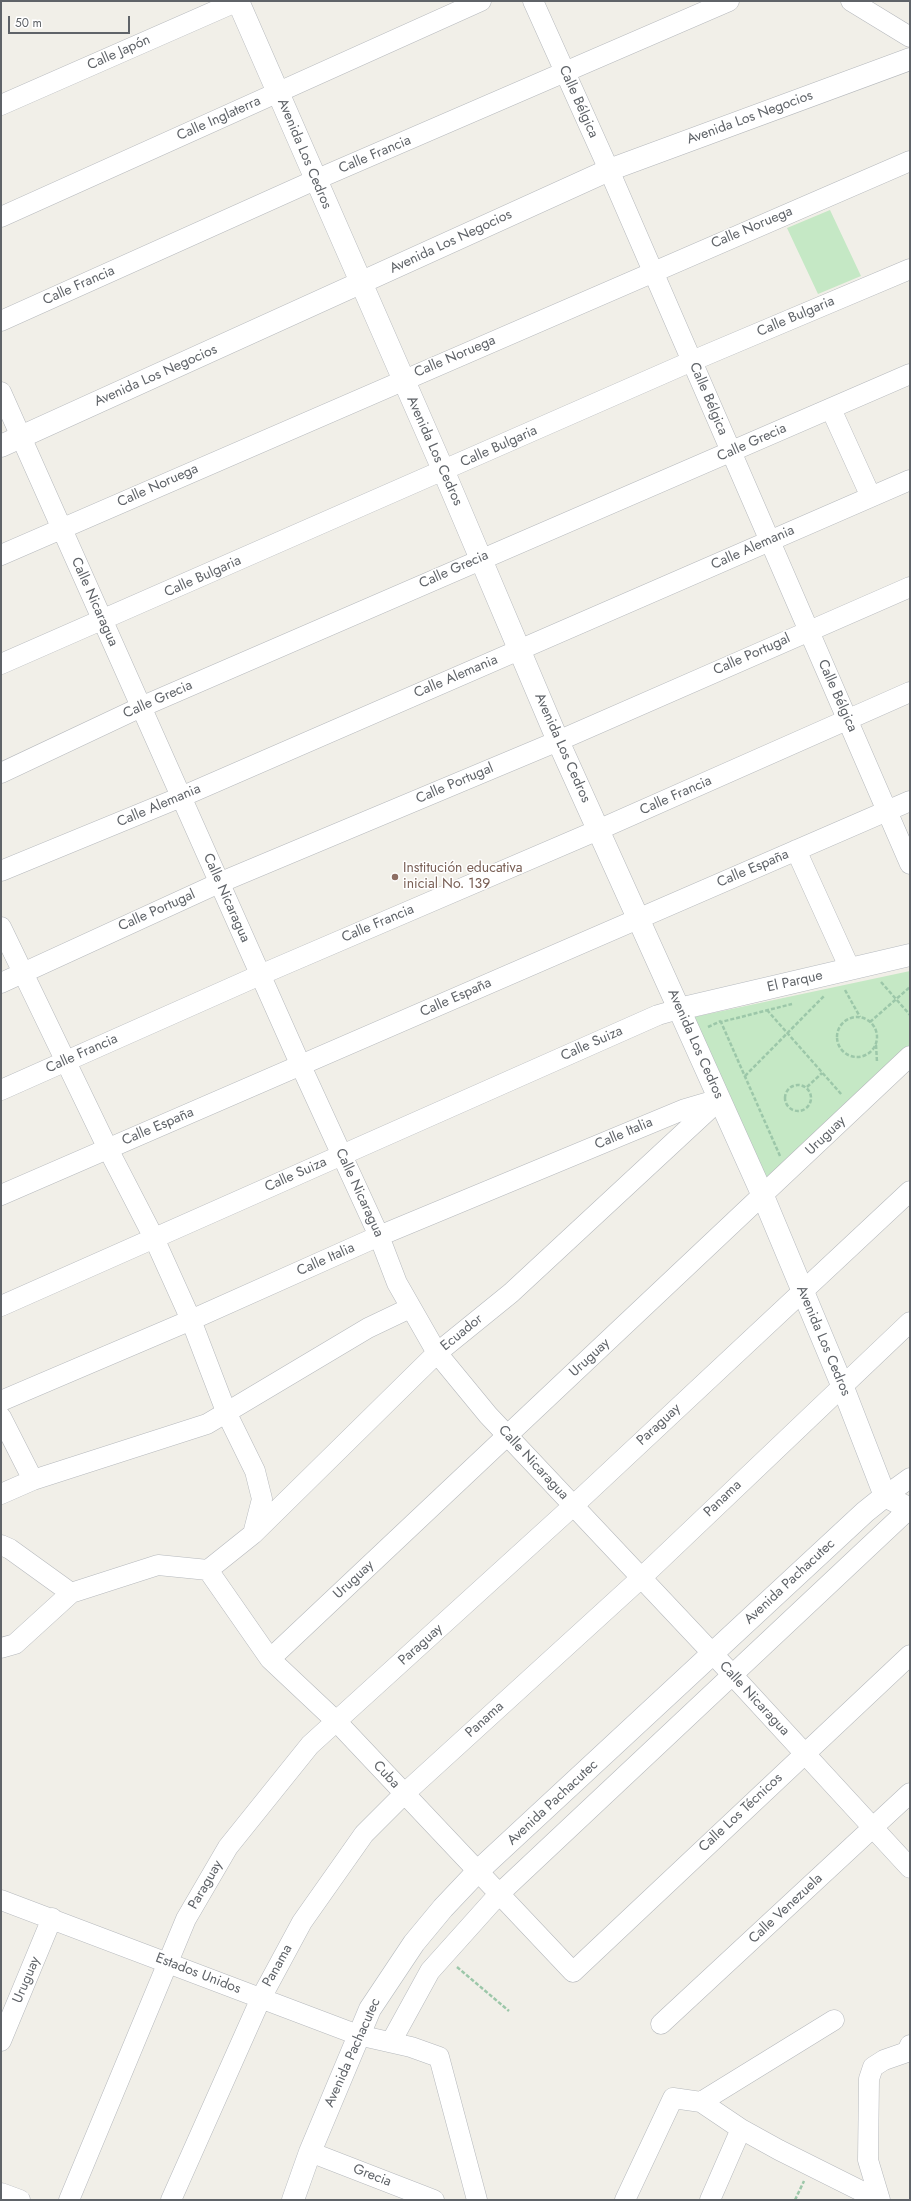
<!DOCTYPE html>
<meta charset="utf-8">
<style>
body{margin:0}
#map{position:relative;width:911px;height:2201px;overflow:hidden;background:#f1efe8;font-family:Jost,sans-serif}
canvas{display:block}
.frame{position:absolute;inset:0;border:2px solid #5f6368;pointer-events:none}
.scale{position:absolute;left:8px;top:16px;width:122px;height:18px;box-sizing:border-box;border:2px solid #5f6368;border-top:0;padding-left:5px;font-size:12px;line-height:14px;white-space:nowrap;color:#5f6368;-webkit-text-stroke:3px #fff;paint-order:stroke}
</style>
<div id="map">
<canvas width="911" height="2201"></canvas>
<div class="frame"></div>
<div class="scale">50 m</div>
</div>
<script>
const ctx = document.querySelector('canvas').getContext('2d');
ctx.lineJoin = 'round';
function fill(path, color) { ctx.fillStyle = color; ctx.fill(path, 'evenodd'); }
const poly = rows => new Path2D(rows.map(r => 'M' + r).join(''));
function trace(path, color, width, dash) { ctx.strokeStyle = color; ctx.lineWidth = width; ctx.lineCap = dash ? 'butt' : 'round'; ctx.setLineDash(dash || []); ctx.stroke(path); }
function label(font, color, halo, rows, align = 'center') {
  ctx.font = font + ' Jost,sans-serif'; ctx.lineWidth = 3; ctx.setLineDash([]); ctx.textBaseline = 'middle'; ctx.strokeStyle = halo; ctx.fillStyle = color; for (const [text, x, y, turn = 0] of rows) {
    ctx.save(); ctx.translate(x, y); ctx.rotate((+turn || 0) * Math.PI / 180); ctx.textAlign = isNaN(turn) ? turn : align; if (halo) ctx.strokeText(text, 0, 0); ctx.fillText(text, 0, 0); ctx.restore();
  }
}
fill(poly([
 [830,210,861,276,818,294,787,228],
 [910,971,910,1049,765,1185,694,1017]
]), '#c5e8c5');
const minor = poly([
 [533,1,609,170,910,864],
 [851,1,910,37],
 [1,105,238,1],
 [1,217,481,1],
 [1,321,315,180,729,1],
 [1,392,301,1066,379,1236,397,1283,437,1353,488,1415,714,1655,910,1868],
 [831,409,871,497],
 [1,555,910,161],
 [1,664,692,361,910,269],
 [1,773,141,707,910,374],
 [796,850,850,969],
 [1,871,181,797,910,480],
 [1,927,108,1149,154,1238,191,1320,227,1414,255,1471,262,1499,253,1534],
 [1,983,219,883,558,741,910,587],
 [1,1090,260,975,598,830,910,692],
 [1,1195,910,801],
 [1,1306,658,1015,679,1009],
 [1,1401,191,1320,379,1236,685,1109,719,1099],
 [1,1417,33,1480],
 [1,1494,33,1480,207,1424,368,1328,410,1308],
 [885,1496,910,1478],
 [1,1545,10,1549,71,1593],
 [208,1570,270,1659,337,1722,573,1972,910,1655],
 [208,1570,253,1534,437,1353,511,1293,717,1102],
 [1,1648,15,1644,71,1593,158,1565,208,1570],
 [270,1659,910,1056],
 [1,1900,358,2035,411,2047,439,2057,477,2200],
 [661,2024,910,1793],
 [1,2041,52,1918],
 [391,2042,430,1971,499,1894,909,1509],
 [701,2102,834,2020],
 [310,2152,434,2200],
 [1,2193,20,2200],
 [69,2200,186,1919,228,1847,310,1745,573,1506,910,1191],
 [171,2200,261,1998,302,1922,364,1834,404,1794,641,1578,910,1322],
 [625,2200,673,2098,701,2102,741,2129,779,2150,871,2196,878,2198],
 [710,2200,741,2129],
 [880,2200,868,2160,869,2079,873,2067,884,2060,907,2052,910,2045]
]);
const tertiary = poly([
 [238,1,444,472,558,741,679,1009],
 [1,446,609,170,910,59],
 [885,1496,910,1509]
]);
const secondary = poly([
 [293,2200,310,2152,370,2009,414,1943,443,1908,478,1871,865,1512,885,1496,842,1385,763,1196,679,1009,910,955]
]);
trace(minor, '#b5b8bc', 21);
trace(tertiary, '#b5b8bc', 23);
trace(secondary, '#b6babf', 23);
trace(poly([
 [881,982,910,1015],
 [845,990,860,1017],
 [767,1010,842,1095],
 '837 1037a20 20 0 1 1 40 0a20 20 0 1 1-40 0Z',
 [870,1022,910,987],
 [708,1027,721,1021],
 [876,1045,877,1062],
 [745,1076,824,996],
 '785 1098a13 13 0 1 1 26 0a13 13 0 1 1-26 0Z',
 [807,1087,822,1073],
 [780,1156,721,1022,792,1004],
 [457,1967,509,2011],
 [795,2200,804,2181]
]), '#9cc7a9', 2.5, [4, 2]);
trace(minor, '#fff', 20);
trace(tertiary, '#fff', 22);
trace(secondary, '#fff', 22);
for (const [x, y, r, color] of [
 [395,877,4,"#8d6e63"]
]) { const dot = new Path2D(); dot.arc(x, y, r, 0, 2 * Math.PI); ctx.fillStyle = color; ctx.fill(dot); trace(dot, '#fff', 1.5); }
label('14px', '#5f6368', '#fff', [
 ["Calle Japón",119,53,-24],
 ["Calle Bélgica",578,102,66],
 ["Avenida Los Negocios",750,118,-20],
 ["Calle Inglaterra",219,119,-24],
 ["Avenida Los Cedros",304,154,67],
 ["Calle Francia",375,155,-23],
 ["Calle Noruega",752,228,-23],
 ["Avenida Los Negocios",451,242,-25],
 ["Calle Francia",79,286,-24],
 ["Calle Bulgaria",796,317,-23],
 ["Calle Noruega",455,357,-23],
 ["Avenida Los Negocios",156,376,-24],
 ["Calle Bélgica",708,399,67],
 ["Calle Grecia",752,443,-24],
 ["Calle Bulgaria",499,447,-24],
 ["Avenida Los Cedros",434,451,66],
 ["Calle Noruega",158,486,-24],
 ["Calle Alemania",753,548,-24],
 ["Calle Grecia",454,570,-24],
 ["Calle Bulgaria",203,577,-24],
 ["Calle Nicaragua",94,602,66],
 ["Calle Portugal",752,655,-24],
 ["Calle Alemania",456,677,-23],
 ["Calle Bélgica",837,696,66],
 ["Calle Grecia",158,700,-24],
 ["Avenida Los Cedros",562,748,66],
 ["Calle Portugal",455,784,-23],
 ["Calle Francia",676,796,-24],
 ["Calle Alemania",159,806,-23],
 ["Calle España",753,869,-23],
 ["Calle Nicaragua",226,898,66],
 ["Calle Portugal",157,911,-24],
 ["Calle Francia",378,924,-23],
 ["El Parque",795,982,-13],
 ["Calle España",456,998,-24],
 ["Calle Suiza",592,1044,-24],
 ["Avenida Los Cedros",695,1044,66],
 ["Calle Francia",82,1054,-24],
 ["Calle España",158,1127,-23],
 ["Calle Italia",624,1134,-23],
 ["Uruguay",826,1136,-44],
 ["Calle Suiza",296,1175,-24],
 ["Calle Nicaragua",359,1193,65],
 ["Calle Italia",326,1260,-24],
 ["Ecuador",462,1333,-39],
 ["Avenida Los Cedros",823,1341,67],
 ["Uruguay",590,1358,-43],
 ["Paraguay",659,1425,-43],
 ["Calle Nicaragua",533,1463,47],
 ["Panama",723,1499,-44],
 ["Uruguay",354,1580,-43],
 ["Avenida Pachacutec",790,1582,-43],
 ["Paraguay",421,1645,-42],
 ["Calle Nicaragua",754,1699,47],
 ["Panama",485,1720,-42],
 ["Cuba",386,1775,47],
 ["Avenida Pachacutec",553,1803,-43],
 ["Calle Los Técnicos",741,1813,-43],
 ["Paraguay",206,1885,-60],
 ["Calle Venezuela",786,1909,-43],
 ["Panama",278,1966,-61],
 ["Estados Unidos",198,1974,21],
 ["Uruguay",27,1980,-67],
 ["Avenida Pachacutec",353,2053,-66],
 ["Grecia",372,2176,21]
]);
label('14px', '#785e54', '#fff', [
 ["Institución educativa",403,869],
 ["inicial No. 139",403,885]
], 'left');
</script>
